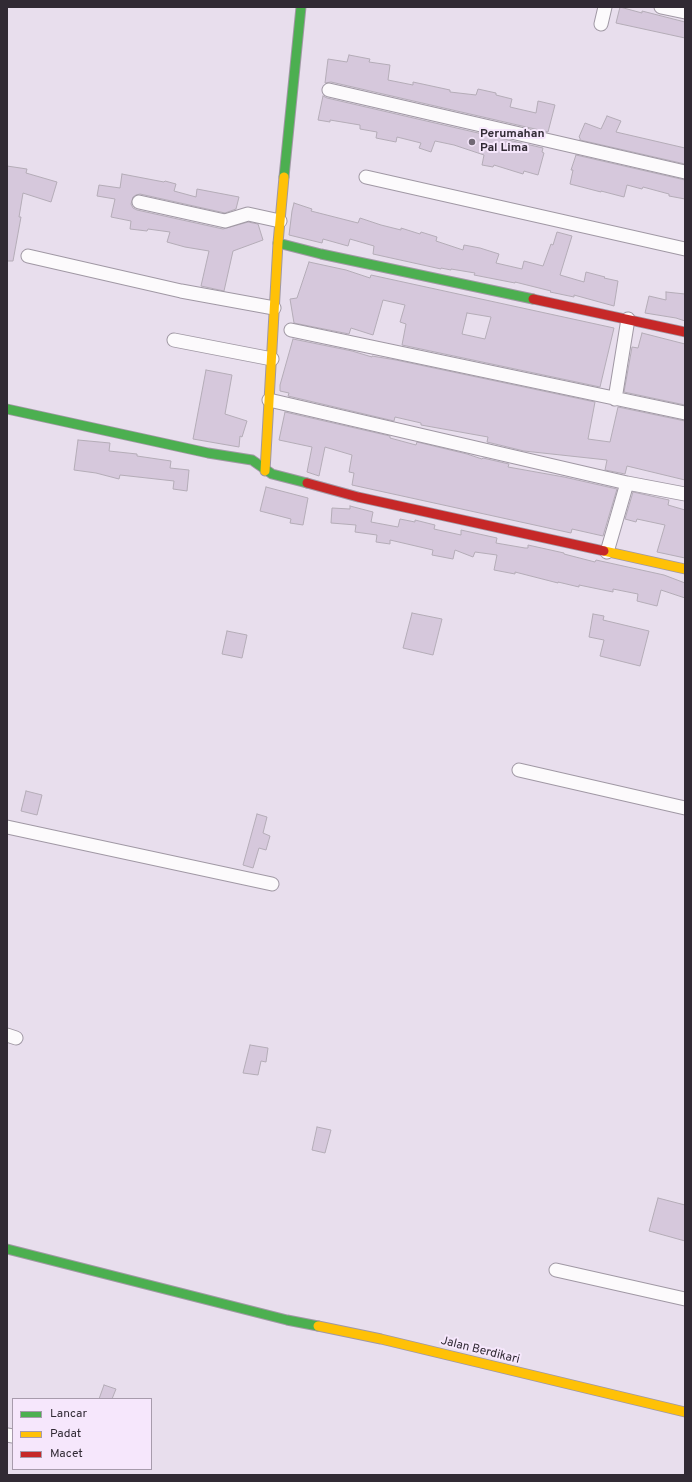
<!DOCTYPE html>
<style>
body{margin:0}
#map{position:relative;width:692px;height:1482px;overflow:hidden;background:#e8deed;font-family:Overpass,sans-serif}
canvas{display:block}
.frame{position:absolute;inset:0;border:8px solid #312a34;pointer-events:none}
.legend{position:absolute;left:12px;top:1398px;width:140px;height:72px;box-sizing:border-box;background:#f6e7fc;border:1px solid #a79bac;margin:0;padding:5px 7px;list-style:none;font-size:12px;color:#312a34}
.legend li{display:flex;align-items:center;gap:8px;height:20px}
.legend b{width:20px;border:1px solid #a79bac}
</style>
<div id="map">
<canvas width="692" height="1482"></canvas>
<div class="frame"></div>
<ul class="legend">
<li><b style="height:5px;background:#4caf50"></b>Lancar</li>
<li><b style="height:5px;background:#ffc107"></b>Padat</li>
<li><b style="height:5px;background:#c62828"></b>Macet</li>
</ul>
</div>
<script>
const ctx = document.querySelector('canvas').getContext('2d');
ctx.lineJoin = 'round';
function fill(path, color) { ctx.fillStyle = color; ctx.fill(path, 'evenodd'); }
const poly = rows => new Path2D(rows.map(r => 'M' + r).join(''));
function trace(path, color, width, dash) { ctx.strokeStyle = color; ctx.lineWidth = width; ctx.lineCap = dash ? 'butt' : 'round'; ctx.setLineDash(dash || []); ctx.stroke(path); }
function label(font, color, halo, rows, align = 'center') {
  ctx.font = font + ' Overpass,sans-serif'; ctx.lineWidth = 4; ctx.setLineDash([]); ctx.textBaseline = 'middle'; ctx.strokeStyle = halo; ctx.fillStyle = color; for (const [text, x, y, turn = 0] of rows) {
    ctx.save(); ctx.translate(x, y); ctx.rotate((+turn || 0) * Math.PI / 180); ctx.textAlign = isNaN(turn) ? turn : align; if (halo) ctx.strokeText(text, 0, 0); ctx.fillText(text, 0, 0); ctx.restore();
  }
}
const building = poly([
 [620,7,642,13,642,11,685,22,685,38,616,23,620,7],
 [349,55,370,59,369,62,390,65,388,80,413,85,413,82,450,90,450,92,476,95,478,89,496,93,496,95,512,99,510,107,536,113,538,101,555,105,548,132,331,82,325,83,328,59,347,62,349,55],
 [323,96,327,98,543,148,542,152,544,153,538,175,524,171,523,174,494,165,493,167,482,165,484,155,454,145,435,141,431,152,419,148,421,143,397,137,396,142,376,138,377,132,360,129,360,125,330,120,330,122,318,120,323,96],
 [607,116,621,121,616,132,685,148,685,164,580,140,580,138,579,137,585,123,601,129,607,116],
 [576,155,685,180,685,199,669,196,669,194,643,187,642,189,627,185,624,197,601,191,601,192,570,184,573,170,571,170,576,155],
 [7,166,27,169,26,173,57,182,51,202,23,193,19,217,21,217,13,261,7,261,7,166],
 [122,174,164,182,165,181,176,184,174,191,196,197,197,189,239,197,236,209,225,213,140,194,136,195,133,197,131,204,133,208,137,210,223,229,248,222,258,224,263,240,233,251,224,291,201,286,209,251,185,247,167,242,170,232,148,229,147,231,130,229,131,221,111,217,115,199,97,196,99,185,120,188,122,174],
 [294,203,312,209,311,211,358,223,360,218,381,225,401,230,401,228,420,234,421,232,437,237,436,241,463,250,464,245,480,248,499,254,496,263,522,269,524,261,543,266,551,244,553,245,557,232,572,236,560,275,584,282,586,272,605,277,604,278,618,281,614,306,574,295,574,297,550,292,551,291,515,282,515,283,474,275,475,273,451,269,451,270,441,268,441,269,373,254,374,246,350,239,348,246,323,239,322,243,289,235,292,211,294,203],
 [309,262,346,270,370,278,371,275,614,328,600,387,402,345,406,324,400,322,405,305,383,300,373,335,351,328,349,334,294,323,290,299,297,298,309,262],
 [467,313,491,317,485,339,462,334,467,313],
 [666,292,685,294,685,321,676,318,645,313,649,296,666,300,666,292],
 [642,333,685,344,685,405,624,392,632,347,638,348,642,333],
 [293,339,352,351,372,357,372,356,396,360,595,402,588,439,610,442,618,407,685,421,685,480,627,466,625,474,605,470,607,460,524,451,487,442,488,437,421,425,421,423,395,417,394,421,288,396,289,393,280,391,280,385,293,339],
 [206,370,232,375,225,414,247,421,242,437,240,436,239,447,193,439,206,370],
 [285,412,390,436,390,438,416,445,417,442,467,454,482,459,483,458,509,464,508,467,564,477,617,489,603,536,572,529,571,533,352,485,354,473,349,472,352,455,325,447,319,476,307,472,312,447,279,440,285,412],
 [78,440,110,443,109,451,137,454,137,456,171,461,170,468,189,470,187,491,173,489,174,481,120,475,119,479,96,473,74,470,78,440],
 [266,487,308,498,303,525,290,523,291,519,260,511,266,487],
 [633,492,669,500,668,505,685,510,685,558,657,552,665,525,637,519,636,522,625,519,633,492],
 [350,506,373,512,371,522,398,527,400,519,415,522,415,520,435,525,434,529,461,535,461,530,497,538,496,543,525,548,528,548,528,545,564,553,564,554,595,562,596,560,664,575,685,583,685,598,661,590,657,606,637,601,638,594,613,589,613,592,579,585,579,587,558,582,558,583,515,572,515,574,494,570,497,555,475,552,473,557,455,550,453,559,432,555,433,550,390,540,390,544,376,542,377,535,355,532,356,525,331,523,332,508,350,509,350,506],
 [412,613,442,619,433,655,403,648,412,613],
 [593,614,604,616,603,620,649,631,640,666,600,656,604,640,589,637,593,614],
 [227,631,247,635,242,658,222,654,227,631],
 [26,791,42,795,37,815,21,811,26,791],
 [257,814,267,817,263,833,270,836,266,850,259,848,253,868,243,865,257,814],
 [250,1045,268,1048,266,1062,261,1061,258,1075,243,1073,250,1045],
 [317,1127,331,1130,325,1153,312,1150,317,1127],
 [658,1198,685,1205,685,1241,649,1231,658,1198],
 [104,1385,116,1389,112,1399,99,1399,104,1385]
]);
fill(building, '#d6c8dc');
trace(building, '#b4acb7', 1);
const street = poly([
 [661,7,685,12],
 [601,24,605,7],
 [329,90,685,172],
 [366,177,685,249],
 [139,202,225,221,248,214,280,221],
 [28,256,181,291,274,308],
 [291,330,685,413],
 [174,340,272,359],
 [615,399,628,319],
 [269,400,627,483,685,494],
 [607,552,627,483],
 [519,770,685,808],
 [7,827,272,884],
 [7,1035,16,1038],
 [556,1270,685,1299],
 [7,1435,13,1436]
]);
const fast = poly([
 [284,177,301,7],
 [278,243,321,254,533,299],
 [7,409,208,453,252,460,272,474,307,483],
 [7,1249,287,1320,318,1326]
]);
const slow = poly([
 [265,471,278,243,284,177],
 [604,551,685,569],
 [318,1326,381,1339,685,1412]
]);
const jam = poly([
 [533,299,685,332],
 [307,483,358,497,604,551]
]);
trace(street, '#a098a4', 15);
trace(fast, '#a098a4', 11);
trace(slow, '#a098a4', 11);
trace(jam, '#a098a4', 11);
trace(street, '#fcfafc', 13);
trace(fast, '#4caf50', 9);
trace(slow, '#ffc107', 9);
trace(jam, '#c62828', 9);
for (const [x, y, r, color] of [
 [472,142,4,"#716975"]
]) { const dot = new Path2D(); dot.arc(x, y, r, 0, 2 * Math.PI); ctx.fillStyle = color; ctx.fill(dot); trace(dot, '#f6e7fc', 1.5); }
label('bold 12px', '#312a34', '#f6e7fc', [
 ["Perumahan",480,135],
 ["Pal Lima",480,149]
], 'left');
label('12px', '#312a34', '#f6e7fc', [
 ["Jalan Berdikari",480,1351,14]
]);
</script>
